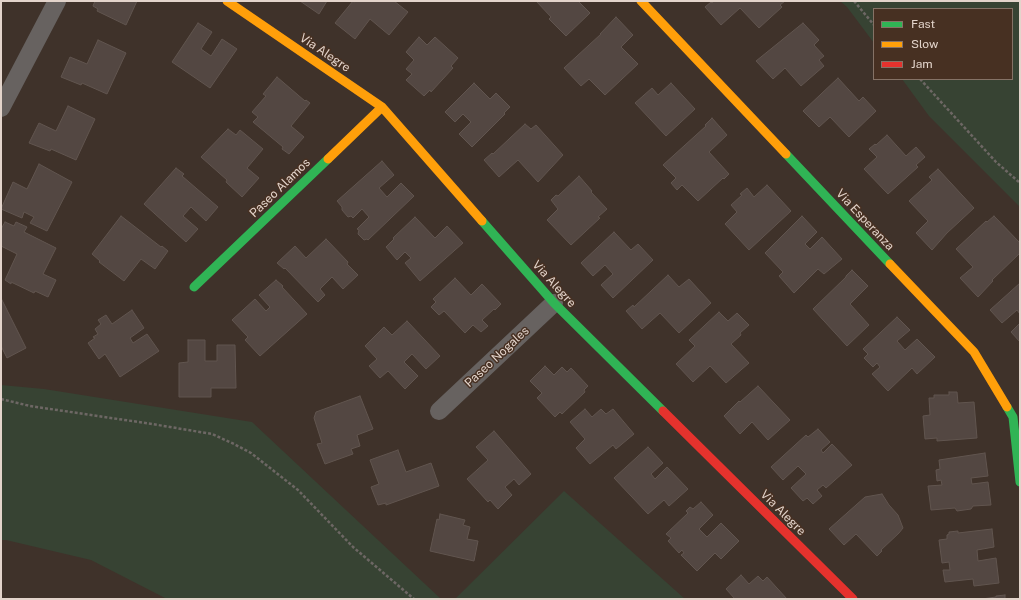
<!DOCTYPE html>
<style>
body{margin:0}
#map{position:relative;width:1021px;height:600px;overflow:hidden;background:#3f322a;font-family:"Public Sans",sans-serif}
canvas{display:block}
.frame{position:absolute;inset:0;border:2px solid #e3d4cb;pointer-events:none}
.legend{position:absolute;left:873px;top:8px;width:140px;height:72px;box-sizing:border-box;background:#473022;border:1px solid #857266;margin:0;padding:5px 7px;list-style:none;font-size:12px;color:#e3d4cb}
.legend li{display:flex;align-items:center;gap:8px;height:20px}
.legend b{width:20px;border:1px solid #857266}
</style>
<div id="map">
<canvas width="1021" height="600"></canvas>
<div class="frame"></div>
<ul class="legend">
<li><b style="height:5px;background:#30b455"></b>Fast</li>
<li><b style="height:5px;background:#ff9f0a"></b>Slow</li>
<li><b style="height:5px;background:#e5322d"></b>Jam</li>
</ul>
</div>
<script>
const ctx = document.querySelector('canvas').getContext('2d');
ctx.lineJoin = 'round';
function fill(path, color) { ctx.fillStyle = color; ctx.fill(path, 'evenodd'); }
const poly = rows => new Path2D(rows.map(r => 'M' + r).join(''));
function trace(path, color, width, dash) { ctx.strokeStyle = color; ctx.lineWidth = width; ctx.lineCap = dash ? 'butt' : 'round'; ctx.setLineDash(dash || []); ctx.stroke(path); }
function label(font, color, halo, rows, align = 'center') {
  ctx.font = font + ' "Public Sans",sans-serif'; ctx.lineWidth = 3; ctx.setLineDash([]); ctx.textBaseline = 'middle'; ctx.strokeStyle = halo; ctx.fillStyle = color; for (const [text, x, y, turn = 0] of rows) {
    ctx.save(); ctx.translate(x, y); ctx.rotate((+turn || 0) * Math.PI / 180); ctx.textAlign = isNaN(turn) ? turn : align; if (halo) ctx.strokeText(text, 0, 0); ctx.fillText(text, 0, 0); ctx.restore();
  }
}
fill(poly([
 [840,1,1020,1,1020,207,929,116,902,79,1012,79,1012,9,874,9,874,43,847,7],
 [1,385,44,389,252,422,441,599,167,599,91,560,6,540,1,540],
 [564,491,685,599,455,599]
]), '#374333');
const building = poly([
 [95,1,137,1,126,25,97,11,98,9,93,6,95,1],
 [300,1,327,1,319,14,300,1],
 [353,1,355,2,356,1,394,1,408,12,389,35,370,19,355,39,335,23,353,1],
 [536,1,578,1,590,13,566,36,549,19,551,17,536,1],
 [714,1,785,1,780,5,782,7,759,28,740,8,721,25,705,7,711,2,712,3,714,1],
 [616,17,633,35,621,47,638,64,605,95,589,79,581,86,564,68,601,34,600,34,616,17],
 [198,23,212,32,201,49,211,56,222,39,237,49,210,88,172,62,198,23],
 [803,23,819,40,814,45,824,56,819,60,824,66,801,86,785,68,773,79,756,61,803,23],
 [419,37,427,45,435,37,458,58,451,66,453,68,431,92,430,90,424,96,406,80,412,74,406,69,414,60,406,52,419,37],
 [98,40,126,53,107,94,82,83,81,85,61,77,70,57,87,64,98,40],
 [277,77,305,101,306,100,310,103,291,126,304,137,289,154,282,149,283,147,253,122,258,117,252,112,266,96,263,94,277,77],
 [838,78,859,101,863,97,876,111,849,137,830,117,819,127,803,111,838,78],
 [474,83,490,99,496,93,510,107,504,113,505,114,472,147,459,134,471,122,463,114,455,122,445,112,474,83],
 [671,83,695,109,666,136,635,103,652,88,658,95,671,83],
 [68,106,95,119,76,160,51,149,50,151,29,143,39,123,56,131,68,106],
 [712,118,727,135,709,152,729,174,724,179,723,178,698,201,682,185,677,190,671,183,676,178,663,165,706,126,705,125,712,118],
 [525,124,531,129,536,125,563,155,538,182,518,160,499,177,484,160,492,153,493,154,525,124],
 [228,129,236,135,240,130,263,149,247,168,259,178,242,197,226,182,227,180,201,157,228,129],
 [887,135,906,156,916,147,925,157,916,165,918,167,888,194,864,169,877,157,869,149,875,144,876,145,887,135],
 [382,161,394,175,379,188,387,197,401,183,414,196,368,240,367,239,364,240,358,234,359,230,357,229,369,217,362,209,353,218,351,216,348,217,342,210,342,207,337,201,382,161],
 [39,164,72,182,47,231,30,223,34,217,24,212,22,218,1,209,13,182,27,189,39,164],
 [176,168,184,174,182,176,218,207,206,221,191,207,183,216,198,229,186,242,144,204,176,168],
 [938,169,974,208,947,233,932,250,916,233,928,221,909,201,932,180,929,177,938,169],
 [579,176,592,191,591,192,607,209,598,217,600,218,571,245,547,220,558,209,551,200,556,195,558,196,579,176],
 [767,185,791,211,749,250,725,224,737,212,731,205,742,195,740,194,747,188,754,197,767,185],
 [121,216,161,247,162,246,168,251,155,269,141,259,124,281,99,262,100,261,92,254,121,216],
 [802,216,817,232,805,244,810,249,822,237,842,259,824,274,818,269,794,293,779,276,783,272,765,253,802,216],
 [994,216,1020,243,1020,253,992,280,993,281,978,297,960,278,973,267,956,249,986,221,987,222,994,216],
 [415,217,435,238,447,226,463,243,420,281,405,263,411,258,405,252,397,260,386,247,394,239,393,238,415,217],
 [5,222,14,226,16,222,27,227,24,232,56,248,43,274,56,280,48,297,35,291,34,293,11,282,11,284,5,280,17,254,1,246,1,229,5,222],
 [614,232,631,250,638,244,653,260,613,298,601,285,613,274,605,265,593,276,581,263,614,232],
 [326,239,348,262,347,264,358,275,343,289,332,277,320,289,325,295,318,302,285,268,284,269,277,263,295,246,306,258,326,239],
 [852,270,868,286,850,304,869,325,847,346,813,309,846,277,846,276,852,270],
 [668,275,679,287,689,279,711,303,679,333,660,313,642,329,626,311,633,305,634,307,668,275],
 [455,278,471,295,482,284,501,304,495,310,494,309,482,320,488,326,481,332,473,325,465,333,444,311,439,315,431,307,436,302,433,299,455,278],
 [276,280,283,286,282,287,307,314,260,356,245,340,248,337,232,320,255,299,266,311,270,307,259,295,276,280],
 [1020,283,1020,314,1017,310,1002,323,990,310,1020,283],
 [1,298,26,348,7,358,1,346,1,298],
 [132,310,144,328,130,338,133,343,147,334,159,351,120,377,105,354,99,359,88,343,95,338,93,337,98,334,95,329,101,324,98,320,106,315,112,324,132,310],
 [719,312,728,321,737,313,749,325,740,333,741,335,731,344,749,363,726,383,710,366,693,382,676,364,695,346,689,340,719,312],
 [897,317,910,330,897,341,905,350,917,339,935,357,917,374,912,368,888,391,872,374,880,367,877,363,873,367,864,358,868,354,863,349,897,317],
 [407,321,440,356,426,369,412,354,404,362,418,376,405,389,388,371,380,378,369,366,377,359,365,346,384,327,392,335,407,321],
 [1020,323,1020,342,1011,332,1020,323],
 [188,340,205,340,205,361,217,361,217,345,235,345,236,388,211,388,211,397,179,397,179,363,188,362,188,340],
 [545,366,554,375,562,367,567,372,571,368,588,386,584,390,585,392,562,414,560,412,555,417,537,398,542,393,530,381,545,366],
 [758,386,790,420,768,440,752,422,740,434,724,416,739,401,740,402,758,386],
 [949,392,957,392,958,403,974,402,977,438,937,441,937,438,925,439,923,416,930,415,929,398,934,398,934,395,949,395,949,392],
 [360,396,373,429,357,435,360,446,351,449,353,454,325,464,317,444,322,443,314,418,316,412,360,396],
 [585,409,592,417,601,409,606,414,613,409,634,434,616,449,613,445,590,464,576,448,585,439,570,422,585,409],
 [818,429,830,442,821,450,823,453,832,444,852,465,826,488,823,485,817,490,822,496,813,504,807,498,803,501,791,488,806,474,798,466,783,480,771,467,806,435,808,437,818,429],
 [494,431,531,474,519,485,514,479,505,487,512,495,498,509,490,500,488,502,467,479,488,460,476,447,494,431],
 [648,447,663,463,651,474,655,479,667,467,688,489,669,506,664,500,648,514,614,478,648,447],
 [398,450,406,472,431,463,439,486,386,505,386,503,378,505,371,487,379,484,370,460,398,450],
 [985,453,988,476,971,478,972,484,988,482,991,505,973,506,971,509,957,511,955,508,931,510,928,486,942,485,941,480,937,481,936,470,940,469,939,460,985,453],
 [882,494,889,505,898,515,903,528,899,533,881,550,882,551,877,556,856,534,844,545,829,529,865,497,882,494],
 [701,502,713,515,699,529,707,537,721,523,739,541,721,559,715,553,697,571,681,555,684,553,682,550,679,553,668,541,671,538,666,534,688,513,686,511,690,507,693,509,701,502],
 [440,514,465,520,463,525,470,527,467,539,478,541,474,561,430,551,437,519,439,520,440,514],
 [992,529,994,547,977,550,978,561,996,558,999,583,974,586,973,579,945,582,943,570,950,570,949,562,942,563,939,540,947,539,947,535,949,534,949,532,958,531,958,533,992,529],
 [741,575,749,584,758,576,763,581,767,577,787,599,735,599,726,589,741,575],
 [1005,595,1005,599,982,599,996,597,996,596,1005,595]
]);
fill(building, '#534742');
trace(building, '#61554f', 1);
trace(poly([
 [854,1,874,25],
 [920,79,996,162,1020,183],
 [1,399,30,406,152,424,212,434,234,444,251,453,298,490,353,547,414,599]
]), '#6d6764', 2.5, [3, 2]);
trace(poly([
 [1,108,57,1],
 [439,411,554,303]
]), '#676260', 18);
trace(poly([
 [786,154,890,264],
 [482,221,554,303,663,411],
 [194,287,328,159],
 [1007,407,1013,417,1020,482]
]), '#30b455', 9);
trace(poly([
 [227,1,382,107,482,221],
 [641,1,786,154],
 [328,159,382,107],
 [890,264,974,352,1007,407]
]), '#ff9f0a', 9);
trace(poly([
 [663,411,853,599]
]), '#e5322d', 9);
label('12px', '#e3d4cb', '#473022', [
 ["Via Alegre",325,53,34],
 ["Paseo Alamos",280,188,-44],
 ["Via Esperanza",865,220,47],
 ["Via Alegre",554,284,48],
 ["Paseo Nogales",497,357,-43],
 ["Via Alegre",783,513,45]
]);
</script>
